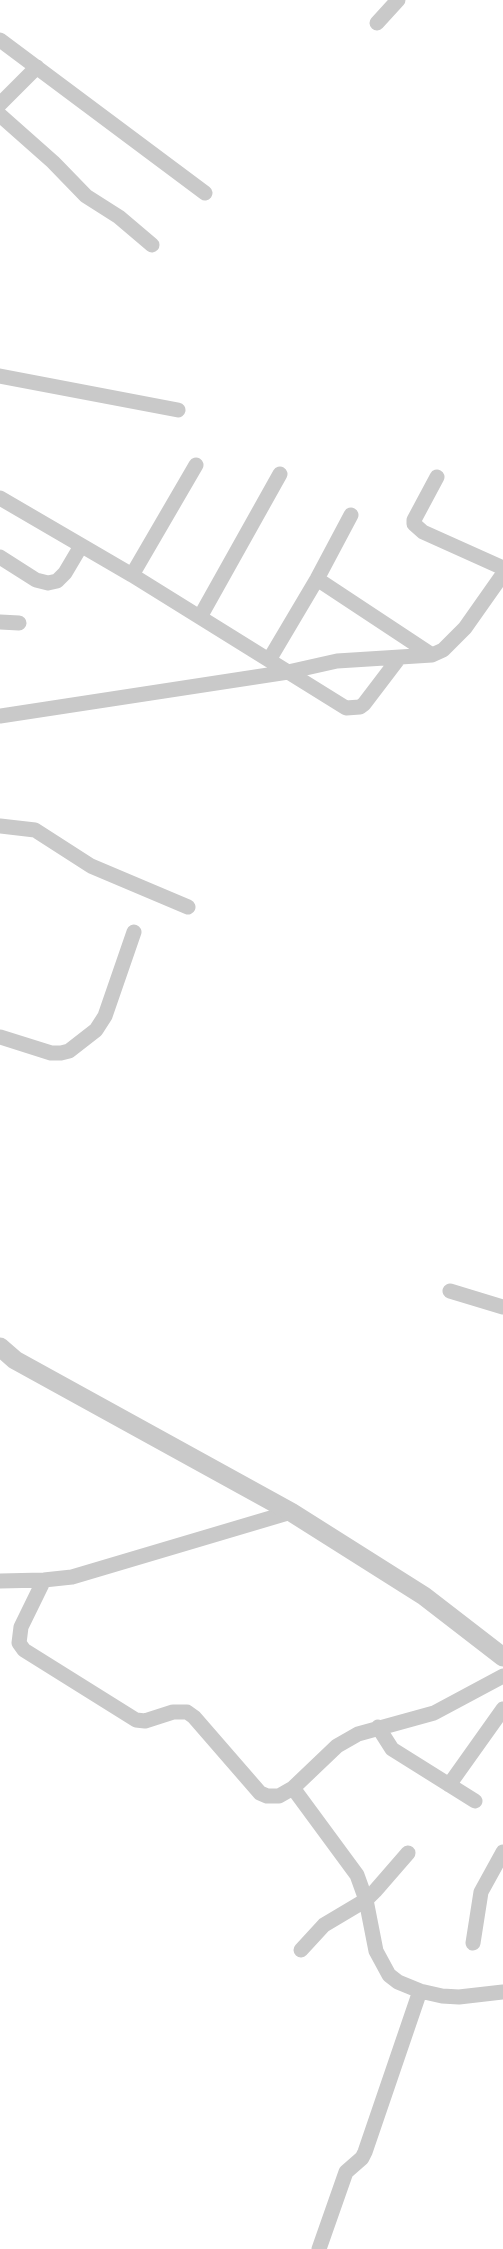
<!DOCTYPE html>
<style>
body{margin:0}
canvas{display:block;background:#fff}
</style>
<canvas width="503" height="2249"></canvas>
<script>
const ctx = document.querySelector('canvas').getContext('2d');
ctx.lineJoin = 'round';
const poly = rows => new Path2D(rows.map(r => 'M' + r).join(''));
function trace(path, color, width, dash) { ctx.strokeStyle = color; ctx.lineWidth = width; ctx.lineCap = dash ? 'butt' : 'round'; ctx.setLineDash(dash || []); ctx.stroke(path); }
trace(poly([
 [377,23,398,0],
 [0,40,205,193],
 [0,104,37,67],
 [0,115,53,162,86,196,119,217,152,245],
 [0,376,178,410],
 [437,477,414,520,414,524,423,532,503,568],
 [0,498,132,575,346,708,360,707,364,704,399,658],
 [0,557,36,580,48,583,57,581,65,573,81,546],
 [132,575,196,465],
 [317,579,432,655],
 [200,617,280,474],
 [0,622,19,623],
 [269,660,317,579,351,515],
 [0,716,288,672,337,661,432,655,443,650,465,628,503,574],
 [0,826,35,830,91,866,188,907],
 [0,1037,51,1053,61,1053,69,1051,96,1030,105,1016,134,932],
 [450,1291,503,1307],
 [44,1580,21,1627,19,1643,24,1650,136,1720,145,1721,173,1712,187,1712,194,1717,260,1793,267,1796,279,1796,293,1788,337,1746,358,1734,434,1713,503,1676],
 [0,1581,44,1580,72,1577,291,1512],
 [378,1727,392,1749,475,1801],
 [449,1785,503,1709],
 [293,1788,357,1875,366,1900,376,1951,389,1975,398,1982,420,1991,442,1996,459,1997,503,1992],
 [473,1943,481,1892,503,1852],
 [301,1950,324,1925,366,1900,375,1891,408,1853],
 [319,2249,346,2172,362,2158,365,2152,420,1991]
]), '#c9c9c9', 15);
trace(poly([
 [0,1347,15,1360,291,1512,424,1596,503,1657]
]), '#c9c9c9', 19);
</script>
